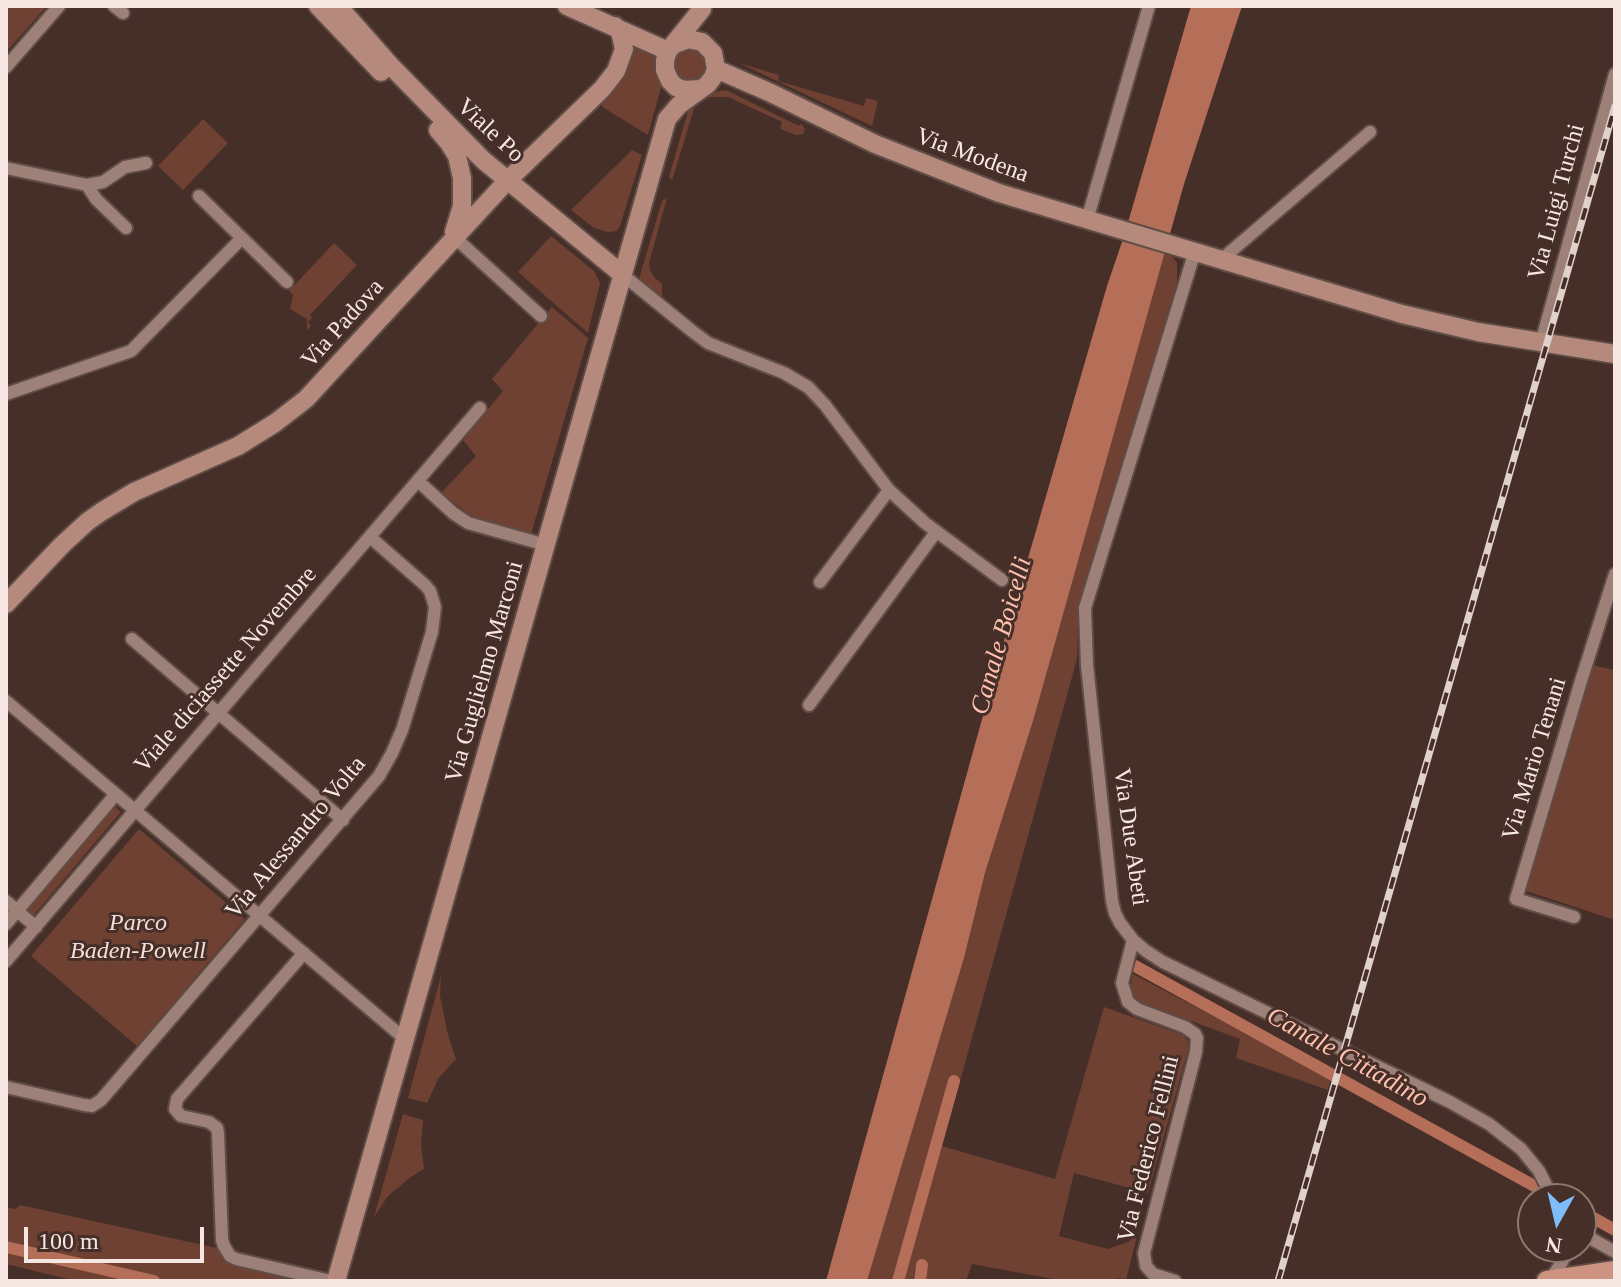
<!DOCTYPE html>
<style>
body{margin:0}
#map{position:relative;width:1621px;height:1287px;overflow:hidden;background:#462f28;font-family:Georgia,serif}
canvas{display:block}
.frame{position:absolute;inset:0;border:8px solid #f7e7e2;pointer-events:none}
.north{position:absolute;left:1517px;top:1183px;width:80px;height:80px;box-sizing:border-box;background:#462f28;border:2px solid #8d7972;border-radius:50%;rotate:188deg;font-size:22px;font-weight:700;line-height:32px;text-align:center;color:#f7e7e2}
.north::after{content:'';display:block;margin:auto;width:28px;height:36px;background:#7ebdf9;clip-path:polygon(50% 0,100% 100%,50% 72%,0 100%)}
.scale{position:absolute;left:24px;top:1227px;width:180px;height:36px;box-sizing:border-box;border:4px solid #f7e7e2;border-top:0;padding-left:10px;font-size:24px;line-height:28px;white-space:nowrap;color:#f7e7e2;-webkit-text-stroke:6px #462f28;paint-order:stroke}
</style>
<div id="map">
<canvas width="1621" height="1287"></canvas>
<div class="frame"></div>
<div class="north">N</div>
<div class="scale">100 m</div>
</div>
<script>
const ctx = document.querySelector('canvas').getContext('2d');
ctx.lineJoin = 'round';
function fill(path, color) { ctx.fillStyle = color; ctx.fill(path, 'evenodd'); }
const poly = rows => new Path2D(rows.map(r => 'M' + r).join(''));
function trace(path, color, width, dash) { ctx.strokeStyle = color; ctx.lineWidth = width; ctx.lineCap = dash ? 'butt' : 'round'; ctx.setLineDash(dash || []); ctx.stroke(path); }
function label(font, color, halo, rows, align = 'center') {
  ctx.font = font + ' Georgia,serif'; ctx.lineWidth = 6; ctx.setLineDash([]); ctx.textBaseline = 'middle'; ctx.strokeStyle = halo; ctx.fillStyle = color; for (const [text, x, y, turn = 0] of rows) {
    ctx.save(); ctx.translate(x, y); ctx.rotate((+turn || 0) * Math.PI / 180); ctx.textAlign = isNaN(turn) ? turn : align; if (halo) ctx.strokeText(text, 0, 0); ctx.fillText(text, 0, 0); ctx.restore();
  }
}
fill(poly([
 [6,6,47,6,6,52],
 [628,40,659,55,663,80,648,135,604,108,600,102],
 '672 66a17 17 0 1 1 34 0a17 17 0 1 1-34 0Z',
 [739,63,779,75,778,81,864,106,866,98,878,101,872,126],
 [726,90,799,126,801,124,805,129,803,134,796,135,780,129,782,122,728,97,710,97,697,103,694,109,672,180,669,177,691,101,700,95],
 [203,119,228,143,183,190,158,166],
 [632,150,642,155,620,226,617,231,608,232,594,228,571,210],
 [667,198,649,263,650,270,654,277,662,284,662,297,643,284,639,279,662,201],
 [551,236,594,271,600,283,588,333,518,272],
 [334,243,357,265,310,315,312,318,308,322,311,326,307,330,307,319,290,309,293,295,289,291],
 [1166,248,1177,263,1177,282,1082,603,1078,624,1077,659,942,1146,1055,1179,1104,1007,1183,1035,1188,1041,1188,1050,1148,1193,1074,1173,1059,1236,1108,1249,1128,1242,1138,1232,1126,1280,1117,1278,1116,1281,1053,1281,1053,1279,972,1264,966,1281,925,1281,928,1265,916,1264,913,1281,867,1281,964,958,985,873,1033,721,1093,501],
 [552,307,588,338,531,534,470,515,441,493,476,456,463,440,503,391,492,379],
 [1592,665,1615,670,1615,920,1526,891,1526,880],
 [115,807,121,812,32,917,26,911],
 [139,829,245,919,137,1046,31,956],
 [1133,974,1331,1078,1328,1090,1236,1058,1240,1039,1140,1002,1132,995,1130,990],
 [441,976,440,996,448,1035,456,1059,438,1079,427,1103,408,1098],
 [403,1114,423,1120,421,1144,424,1169,411,1177,388,1196,374,1217],
 [20,1205,217,1248,231,1263,311,1281,76,1281,6,1264,6,1207,15,1209]
]), '#6e4133');
fill(poly([
 [1191,6,1242,6,1184,184,1033,721,985,873,964,958,867,1281,826,1281,999,658,1107,286,1124,236]
]), '#b56e58');
trace(poly([
 [1135,966,1538,1188],
 [1581,1211,1615,1230],
 [6,1247,154,1281],
 [898,1281,954,1081],
 [920,1281,922,1265]
]), '#b56e58', 12);
const street = poly([
 [114,6,123,13],
 [6,67,59,6],
 [6,168,87,185,103,182,125,167,146,163],
 [87,185,96,199,126,228],
 [199,196,287,282],
 [1087,220,1149,6],
 [452,235,541,316],
 [1195,251,1085,608,1087,665,1112,901,1115,913,1120,923,1133,940,1146,951,1163,962,1450,1102,1489,1124,1521,1149,1539,1171,1553,1199],
 [1222,259,1370,132],
 [623,275,692,331,708,343,784,373,808,387,825,405,889,490,925,523,1002,580],
 [1541,343,1615,74],
 [6,394,131,351,242,238],
 [418,481,453,513,468,523,546,545],
 [820,582,889,490],
 [132,639,343,820],
 [6,701,405,1039],
 [809,705,936,532],
 [6,901,36,927],
 [1574,917,1516,899,1581,681,1615,574],
 [6,924,116,794],
 [1133,940,1122,983,1128,1002,1137,1009,1185,1027,1195,1034,1197,1038,1196,1052,1144,1253,1146,1266,1153,1274,1175,1281],
 [304,953,177,1099,175,1109,181,1116,209,1122,217,1128,218,1133,222,1240,224,1246,230,1256,236,1259,331,1281],
 [6,961,480,408],
 [6,1087,84,1105,92,1106,101,1100,379,776,392,753,402,730,432,632,435,607,430,591,425,585,370,537],
 [1581,1233,1615,1252],
 [1549,1281,1561,1264,1569,1247]
]);
const secondary = poly([
 [318,6,381,72],
 [338,6,390,65,483,160,623,275],
 [567,6,668,51],
 [716,69,771,93,875,144,999,193,1402,314,1478,332,1615,354],
 [700,89,684,90,676,87,670,81,665,70,665,60,668,51,702,9],
 [438,130,449,143,457,156,462,178,462,206,454,232],
 [6,604,62,545,87,522,101,512,134,492,238,446,275,423,306,399,507,181,602,89,616,71,624,49,620,31,615,26],
 [336,1281,667,119,679,105,708,84,713,77,716,69,713,53,702,42,688,39,675,44]
]);
const primary = poly([
 [1547,1281,1615,1271]
]);
trace(street, '#614d47', 16);
trace(secondary, '#614d47', 22);
trace(primary, '#614d47', 24);
trace(street, '#9d8179', 12);
trace(secondary, '#b58a7d', 18);
trace(primary, '#ce9280', 20);
const rail = poly([
 [1278,1281,1615,106]
]);
trace(rail, '#e1d1cb', 7);
trace(rail, '#462f28', 4, [12]);
label('24px', '#f7e7e2', '#462f28', [
 ["Viale Po",490,131,43],
 ["Via Modena",972,156,20],
 ["Via Luigi Turchi",1557,202,-75],
 ["Via Padova",343,324,-48],
 ["Viale diciassette Novembre",226,670,-49],
 ["Via Guglielmo Marconi",485,672,-74],
 ["Via Mario Tenani",1535,759,-73],
 ["Via Due Abeti",1130,837,82],
 ["Via Alessandro Volta",296,838,-50],
 ["Via Federico Fellini",1149,1149,-76]
]);
label('italic 24px', '#f4ded8', '#462f28', [
 ["Parco",138,924],
 ["Baden-Powell",138,952]
]);
label('italic 26px', '#ffc1ae', '#462f28', [
 ["Canale Boicelli",1002,636,-74],
 ["Canale Cittadino",1347,1058,29]
]);
</script>
